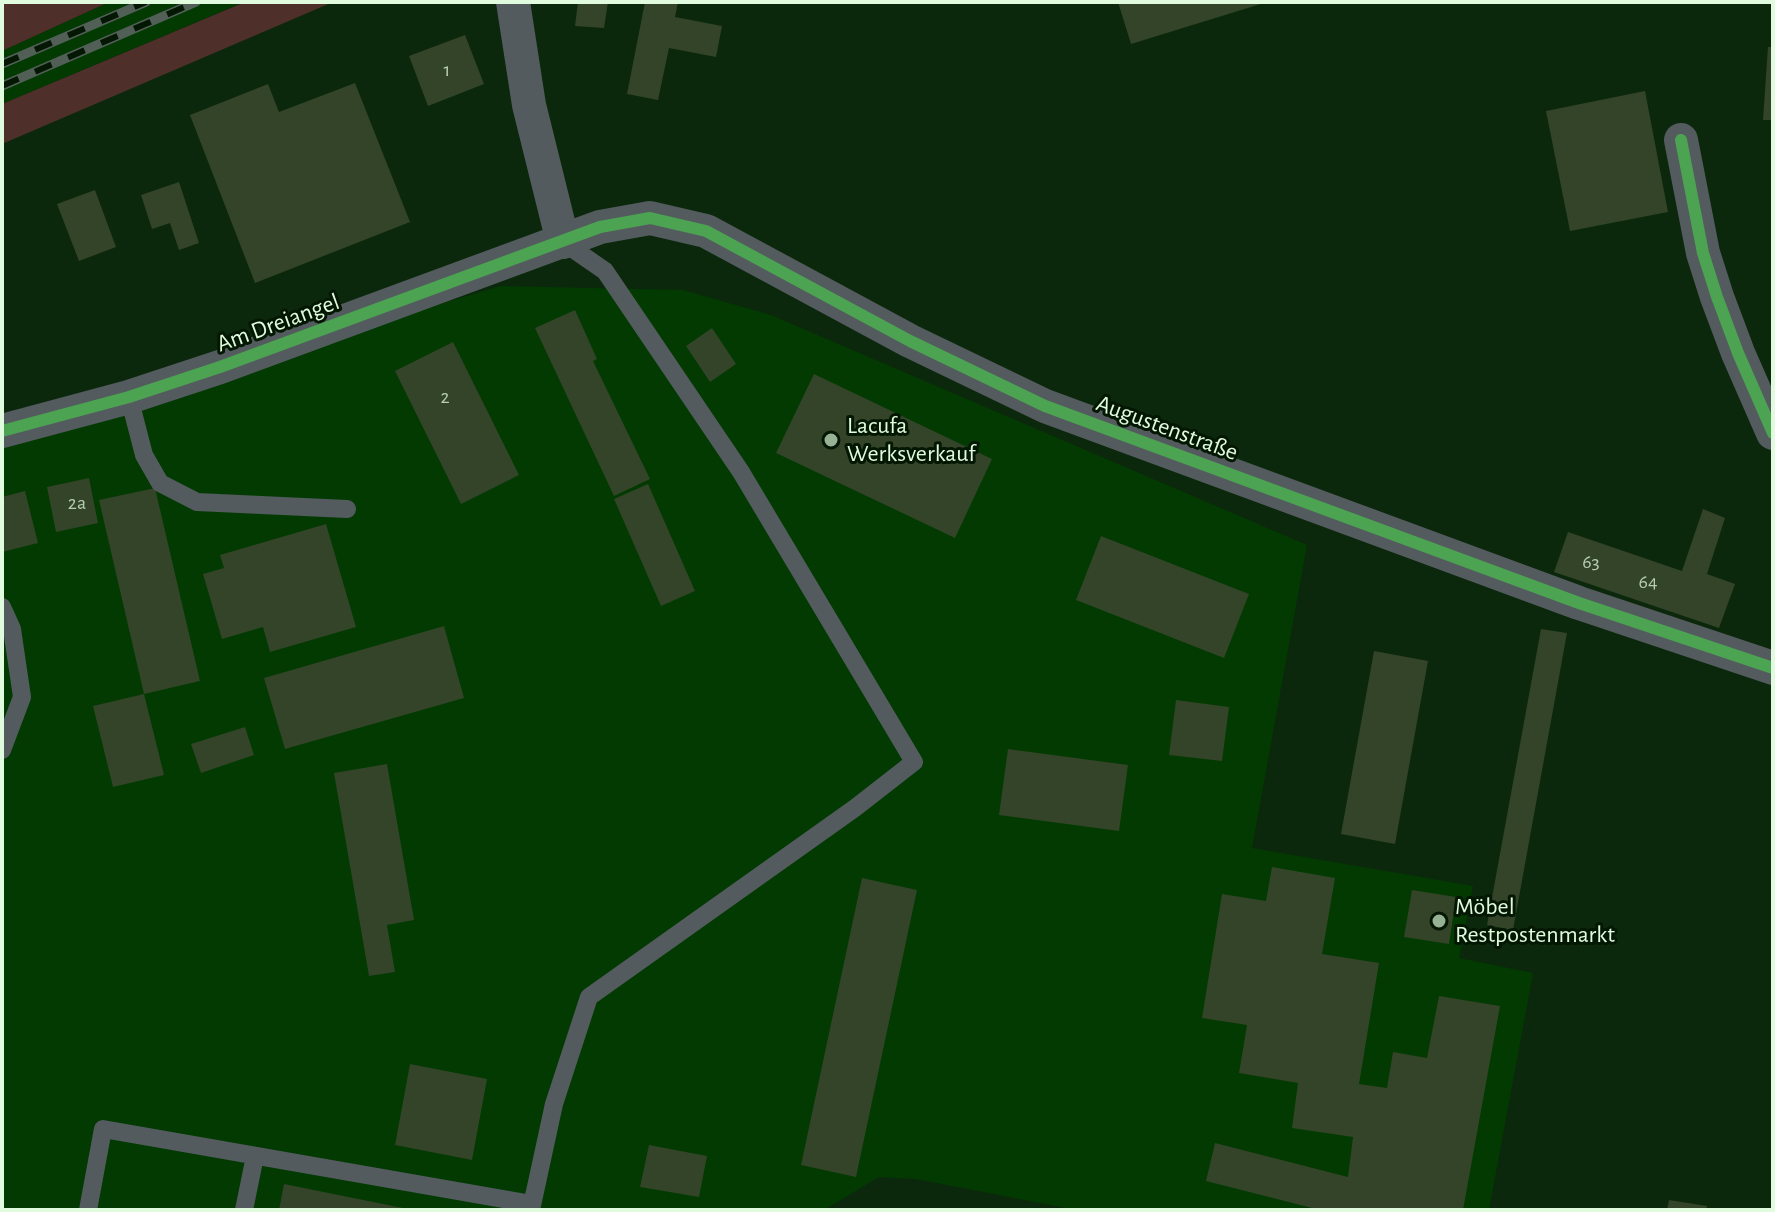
<!DOCTYPE html>
<meta charset="utf-8">
<style>
body{margin:0}
#map{position:relative;width:1775px;height:1212px;overflow:hidden;background:#0c280c;font-family:"Alegreya Sans",sans-serif}
canvas{display:block}
.frame{position:absolute;inset:0;border:4px solid #e0fbdd;pointer-events:none}
</style>
<div id="map">
<canvas width="1775" height="1212"></canvas>
<div class="frame"></div>
</div>
<script>
const ctx = document.querySelector('canvas').getContext('2d');
ctx.lineJoin = 'round';
function fill(path, color) { ctx.fillStyle = color; ctx.fill(path, 'evenodd'); }
const poly = rows => new Path2D(rows.map(r => 'M' + r).join(''));
function trace(path, color, width, dash) { ctx.strokeStyle = color; ctx.lineWidth = width; ctx.lineCap = dash ? 'butt' : 'round'; ctx.setLineDash(dash || []); ctx.stroke(path); }
function label(font, color, halo, rows, align = 'center') {
  ctx.font = font + ' "Alegreya Sans",sans-serif'; ctx.lineWidth = 6; ctx.setLineDash([]); ctx.textBaseline = 'middle'; ctx.strokeStyle = halo; ctx.fillStyle = color; for (const [text, x, y, turn = 0] of rows) {
    ctx.save(); ctx.translate(x, y); ctx.rotate((+turn || 0) * Math.PI / 180); ctx.textAlign = isNaN(turn) ? turn : align; if (halo) ctx.strokeText(text, 0, 0); ctx.fillText(text, 0, 0); ctx.restore();
  }
}
fill(poly([
 [109,2,244,2,2,104,2,51],
 [501,286,683,290,771,315,1307,545,1252,848,1473,886,1459,958,1533,973,1489,1210,1076,1210,916,1179,879,1177,824,1210,2,1210,2,433]
]), '#023a02');
fill(poly([
 [2,2,109,2,2,51],
 [245,2,333,2,2,144,2,104]
]), '#4f2f2a');
fill(poly([
 [578,2,608,2,604,28,575,26],
 [645,2,678,2,675,17,722,26,716,57,669,48,658,100,627,94],
 [1118,2,1264,2,1264,3,1131,44],
 [465,35,484,84,428,106,409,56],
 [1768,47,1773,47,1773,120,1763,120],
 [355,83,410,222,255,283,190,115,268,84,279,112],
 [1645,91,1668,212,1570,231,1546,111],
 [179,182,199,243,179,250,170,223,152,229,141,195],
 [95,190,116,247,79,261,57,204],
 [575,310,597,359,593,361,650,479,614,496,535,328],
 [712,328,736,364,710,382,686,346],
 [453,342,519,475,461,504,395,371],
 [814,374,992,459,955,538,776,453],
 [89,478,98,523,56,532,47,487],
 [648,484,695,591,661,606,614,499],
 [155,488,200,681,144,694,164,775,113,787,93,706,144,694,99,500],
 [25,491,38,543,2,552,2,497],
 [1703,509,1725,518,1707,574,1735,584,1719,628,1554,572,1568,532,1682,571],
 [326,524,356,627,270,652,263,627,222,639,203,574,224,568,220,555],
 [1101,536,1249,594,1224,658,1076,600],
 [444,626,464,698,285,749,264,678],
 [1541,629,1567,633,1513,930,1487,925],
 [1374,651,1428,661,1395,844,1341,834],
 [1176,700,1229,707,1222,761,1169,755],
 [245,727,254,755,201,773,191,744],
 [1008,749,1128,765,1119,831,999,815],
 [387,764,414,920,387,925,395,972,369,976,334,773],
 [1272,867,1335,878,1322,954,1379,963,1359,1084,1387,1088,1393,1052,1427,1058,1439,996,1500,1006,1463,1210,1320,1210,1206,1181,1215,1143,1348,1177,1353,1137,1292,1128,1298,1083,1239,1073,1247,1025,1202,1018,1222,894,1266,901],
 [862,878,917,890,856,1177,801,1165],
 [1412,890,1456,897,1449,944,1404,937],
 [410,1064,487,1079,472,1160,395,1145],
 [649,1145,707,1156,699,1197,640,1187],
 [284,1184,408,1209,408,1210,279,1210],
 [1669,1200,1707,1206,1706,1210,1667,1210]
]), '#334428');
trace(poly([
 [129,397,144,455,160,483,197,502,347,509],
 [2,607,12,629,22,697,2,750],
 [88,1210,103,1129,532,1204],
 [244,1210,255,1156],
 [531,1210,554,1104,589,997,855,808,914,762,741,472,605,271,563,242]
]), '#535b5e', 18);
trace(poly([
 [513,2,529,105,563,242],
 [1681,140,1703,253,1717,297,1738,353,1773,433],
 [2,431,129,397,220,367,600,227,650,218,706,231,910,341,1045,406,1579,603,1773,668]
]), '#535b5e', 34);
const rail = poly([
 [2,64,146,2],
 [2,86,196,2]
]);
trace(rail, '#525f57', 9);
trace(rail, '#041703', 6, [18]);
trace(poly([
 [1681,140,1703,253,1717,297,1738,353,1773,433],
 [2,431,129,397,220,367,600,227,650,218,706,231,910,341,1045,406,1579,603,1773,668]
]), '#4ca352', 12);
for (const [x, y, r, color] of [
 [831,440,8,"#96b194"],
 [1439,921,8,"#96b194"]
]) { const dot = new Path2D(); dot.arc(x, y, r, 0, 2 * Math.PI); ctx.fillStyle = color; ctx.fill(dot); trace(dot, '#041703', 3); }
label('20px', '#b5cdb0', null, [
 ["1",447,70],
 ["2",445,397],
 ["2a",77,503],
 ["63",1591,562],
 ["64",1648,582]
]);
label('24px', '#e0fbdd', '#041703', [
 ["Am Dreiangel",278,323,-20],
 ["Augustenstraße",1167,428,20]
]);
label('24px', '#e0fbdd', '#041703', [
 ["Lacufa",847,426],
 ["Werksverkauf",847,454],
 ["Möbel",1455,907],
 ["Restpostenmarkt",1455,935]
], 'left');
</script>
